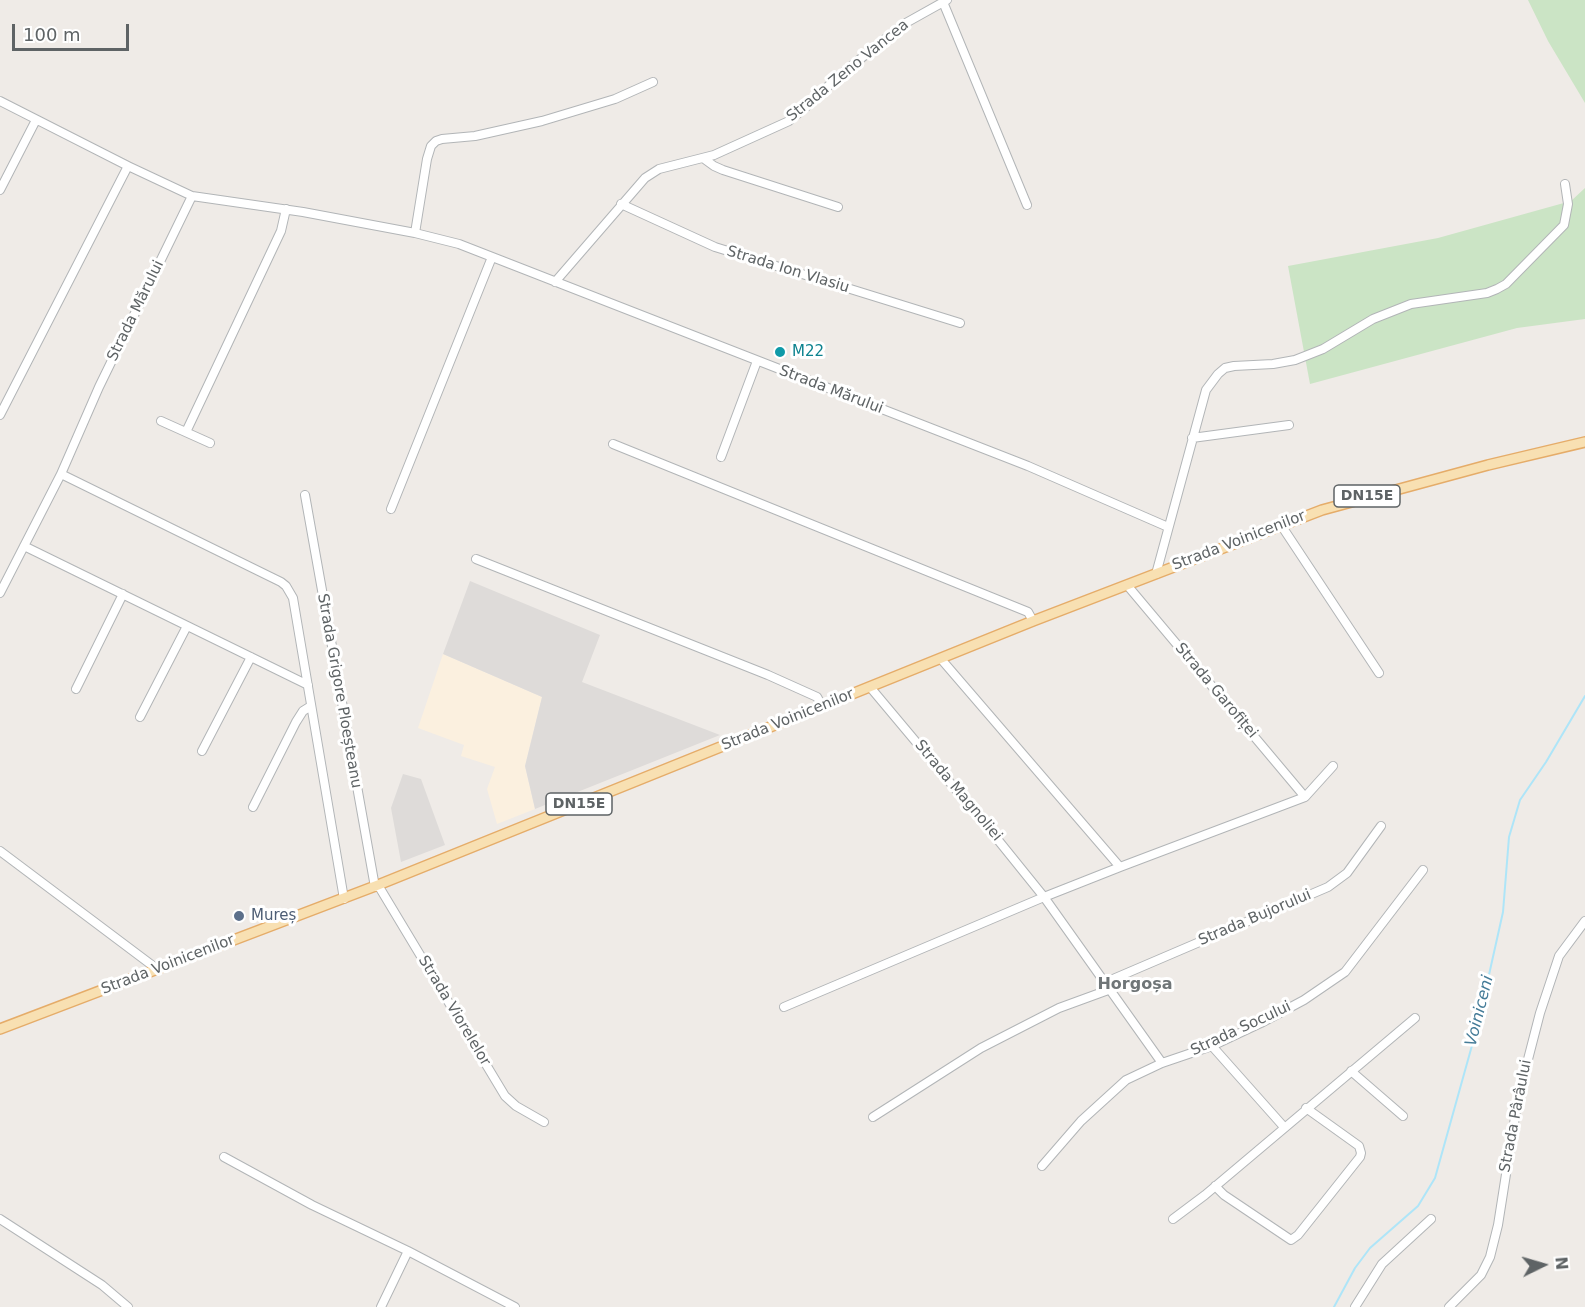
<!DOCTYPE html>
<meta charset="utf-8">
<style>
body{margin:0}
#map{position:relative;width:1585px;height:1307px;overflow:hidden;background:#efebe7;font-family:"DejaVu Sans",sans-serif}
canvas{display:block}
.north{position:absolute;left:1513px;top:1235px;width:60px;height:60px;-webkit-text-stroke:4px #fff;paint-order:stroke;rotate:85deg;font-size:16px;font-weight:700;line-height:24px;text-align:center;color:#5e6365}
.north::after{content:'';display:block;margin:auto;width:21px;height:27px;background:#5e6365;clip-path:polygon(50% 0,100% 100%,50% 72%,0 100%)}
.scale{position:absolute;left:12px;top:24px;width:117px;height:27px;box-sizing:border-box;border:3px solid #5e6365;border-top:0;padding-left:8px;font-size:18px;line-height:21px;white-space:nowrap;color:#5e6365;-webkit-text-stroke:4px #fff;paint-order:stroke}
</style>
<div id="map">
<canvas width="1585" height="1307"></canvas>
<div class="north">N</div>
<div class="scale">100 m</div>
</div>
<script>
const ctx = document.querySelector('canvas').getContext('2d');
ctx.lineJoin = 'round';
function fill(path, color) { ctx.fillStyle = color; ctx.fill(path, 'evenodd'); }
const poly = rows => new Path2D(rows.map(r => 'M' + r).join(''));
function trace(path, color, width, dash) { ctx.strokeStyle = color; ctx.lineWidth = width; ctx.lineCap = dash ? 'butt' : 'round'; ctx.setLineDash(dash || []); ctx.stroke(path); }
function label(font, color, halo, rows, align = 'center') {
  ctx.font = font + ' "DejaVu Sans",sans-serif'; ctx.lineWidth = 6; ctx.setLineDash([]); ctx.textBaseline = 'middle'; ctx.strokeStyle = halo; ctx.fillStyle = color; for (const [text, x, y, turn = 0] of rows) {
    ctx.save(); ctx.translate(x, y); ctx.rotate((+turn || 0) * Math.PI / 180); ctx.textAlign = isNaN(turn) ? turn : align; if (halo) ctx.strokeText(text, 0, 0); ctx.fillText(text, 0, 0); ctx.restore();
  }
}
fill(poly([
 [443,654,542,697,525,766,535,809,497,824,487,789,495,767,461,756,464,745,418,728]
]), '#fbf0df');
fill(poly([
 [470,581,600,635,582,682,720,735,535,809,525,766,542,697,443,654],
 [403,774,421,779,445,845,401,862,391,808]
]), '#dedbd9');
fill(poly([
 [1528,0,1585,0,1585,103,1548,41],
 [1585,188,1585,319,1517,328,1310,384,1288,266,1438,238,1571,201]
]), '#cbe4c5');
trace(poly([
 [1334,1307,1355,1268,1370,1248,1418,1206,1435,1178,1478,1024,1503,912,1509,837,1520,800,1546,762,1585,696]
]), '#aee5f8', 2);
const minor = poly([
 [943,2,1027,205],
 [0,101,128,166,192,196,303,212,415,233,459,244,1028,466,1168,527],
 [703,158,714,166,723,170,838,207],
 [0,190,36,120],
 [621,204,715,247,960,323],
 [415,233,427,159,431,146,436,141,442,139,475,136,542,121,615,99,653,82],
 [555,282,645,178,659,169,714,155,789,121,806,107,839,76,904,24,947,0],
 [0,415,128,166],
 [161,421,210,443],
 [186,432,281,231,286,209],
 [1192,438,1289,425],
 [613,444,1028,612,1033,621],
 [721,457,757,361],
 [61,474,99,387,192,196],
 [305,495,375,887],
 [391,509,492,257],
 [1281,525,1379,673],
 [24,546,308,685],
 [476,559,768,675,817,697,822,706],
 [1156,574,1206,390,1218,374,1225,368,1234,366,1273,364,1295,360,1323,349,1373,319,1411,304,1487,293,1497,289,1506,284,1564,225,1568,204,1565,184],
 [1127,585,1305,797],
 [0,593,61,474,281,582,286,586,293,598,344,899],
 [941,659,1120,867,1305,797,1333,766],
 [870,687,994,835,1044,897,1162,1063],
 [76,689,123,594],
 [140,717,187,626],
 [202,751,251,657],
 [253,807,296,722,303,711,311,706],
 [0,851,157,969],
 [378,885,505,1096,516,1106,544,1122],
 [1106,982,1328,887,1347,873,1381,826],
 [784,1007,1044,897,1120,867],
 [1212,1046,1284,1127],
 [1351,1071,1403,1116],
 [873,1117,981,1048,1059,1008,1111,989],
 [224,1157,312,1205,408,1251,515,1307],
 [1042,1166,1081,1121,1126,1080,1162,1063,1212,1046,1261,1023,1304,1000,1345,972,1423,870],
 [1215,1186,1224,1195,1291,1240,1298,1235,1360,1157,1361,1153,1359,1146,1306,1108],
 [0,1219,102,1285,128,1307],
 [1173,1219,1205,1195,1415,1018],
 [381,1307,408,1251],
 [1355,1307,1382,1264,1431,1219],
 [1449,1307,1481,1275,1490,1257,1498,1225,1518,1098,1540,1013,1559,956,1585,921]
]);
const major = poly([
 [0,1029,378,885,1033,621,1322,510,1488,465,1585,442]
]);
trace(minor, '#b2b5b7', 10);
trace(major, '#e5ac69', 12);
trace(minor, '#fff', 8);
trace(major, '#f8e0b2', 9);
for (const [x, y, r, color] of [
 [780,352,6,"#0f9aa8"],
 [239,916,6,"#5c6f8a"]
]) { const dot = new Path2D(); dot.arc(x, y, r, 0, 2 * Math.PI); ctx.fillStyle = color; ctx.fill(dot); trace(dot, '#fff', 2); }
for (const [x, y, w] of [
 [1367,496,66],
 [579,804,66]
]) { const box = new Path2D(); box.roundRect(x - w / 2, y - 11, w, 22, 4.5); ctx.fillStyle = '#fff'; ctx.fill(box); trace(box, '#5e6365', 1.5); }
label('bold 14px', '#5e6365', null, [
 ["DN15E",1367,496],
 ["DN15E",579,804]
]);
label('15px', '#5e6365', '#fff', [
 ["Strada Zeno Vancea",848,71,-39],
 ["Strada Ion Vlasiu",788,270,17],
 ["Strada Mărului",136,311,-64],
 ["Strada Mărului",831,390,21],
 ["Strada Voinicenilor",1239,541,-21],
 ["Strada Grigore Ploeșteanu",339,691,80],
 ["Strada Garofiței",1216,691,50],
 ["Strada Voinicenilor",788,720,-22],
 ["Strada Magnoliei",958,791,50],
 ["Strada Bujorului",1255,918,-23],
 ["Strada Voinicenilor",168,965,-21],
 ["Strada Viorelelor",454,1011,59],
 ["Strada Socului",1241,1029,-25],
 ["Strada Pârâului",1516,1116,-79]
]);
label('15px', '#0d838f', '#fff', [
 ["M22",792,352]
], 'left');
label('15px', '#4e5e75', '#fff', [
 ["Mureș",251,916]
], 'left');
label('bold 16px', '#6f7577', '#fff', [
 ["Horgoșa",1135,985]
]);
label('italic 16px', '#457c98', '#fff', [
 ["Voiniceni",1480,1011,-76]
]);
</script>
